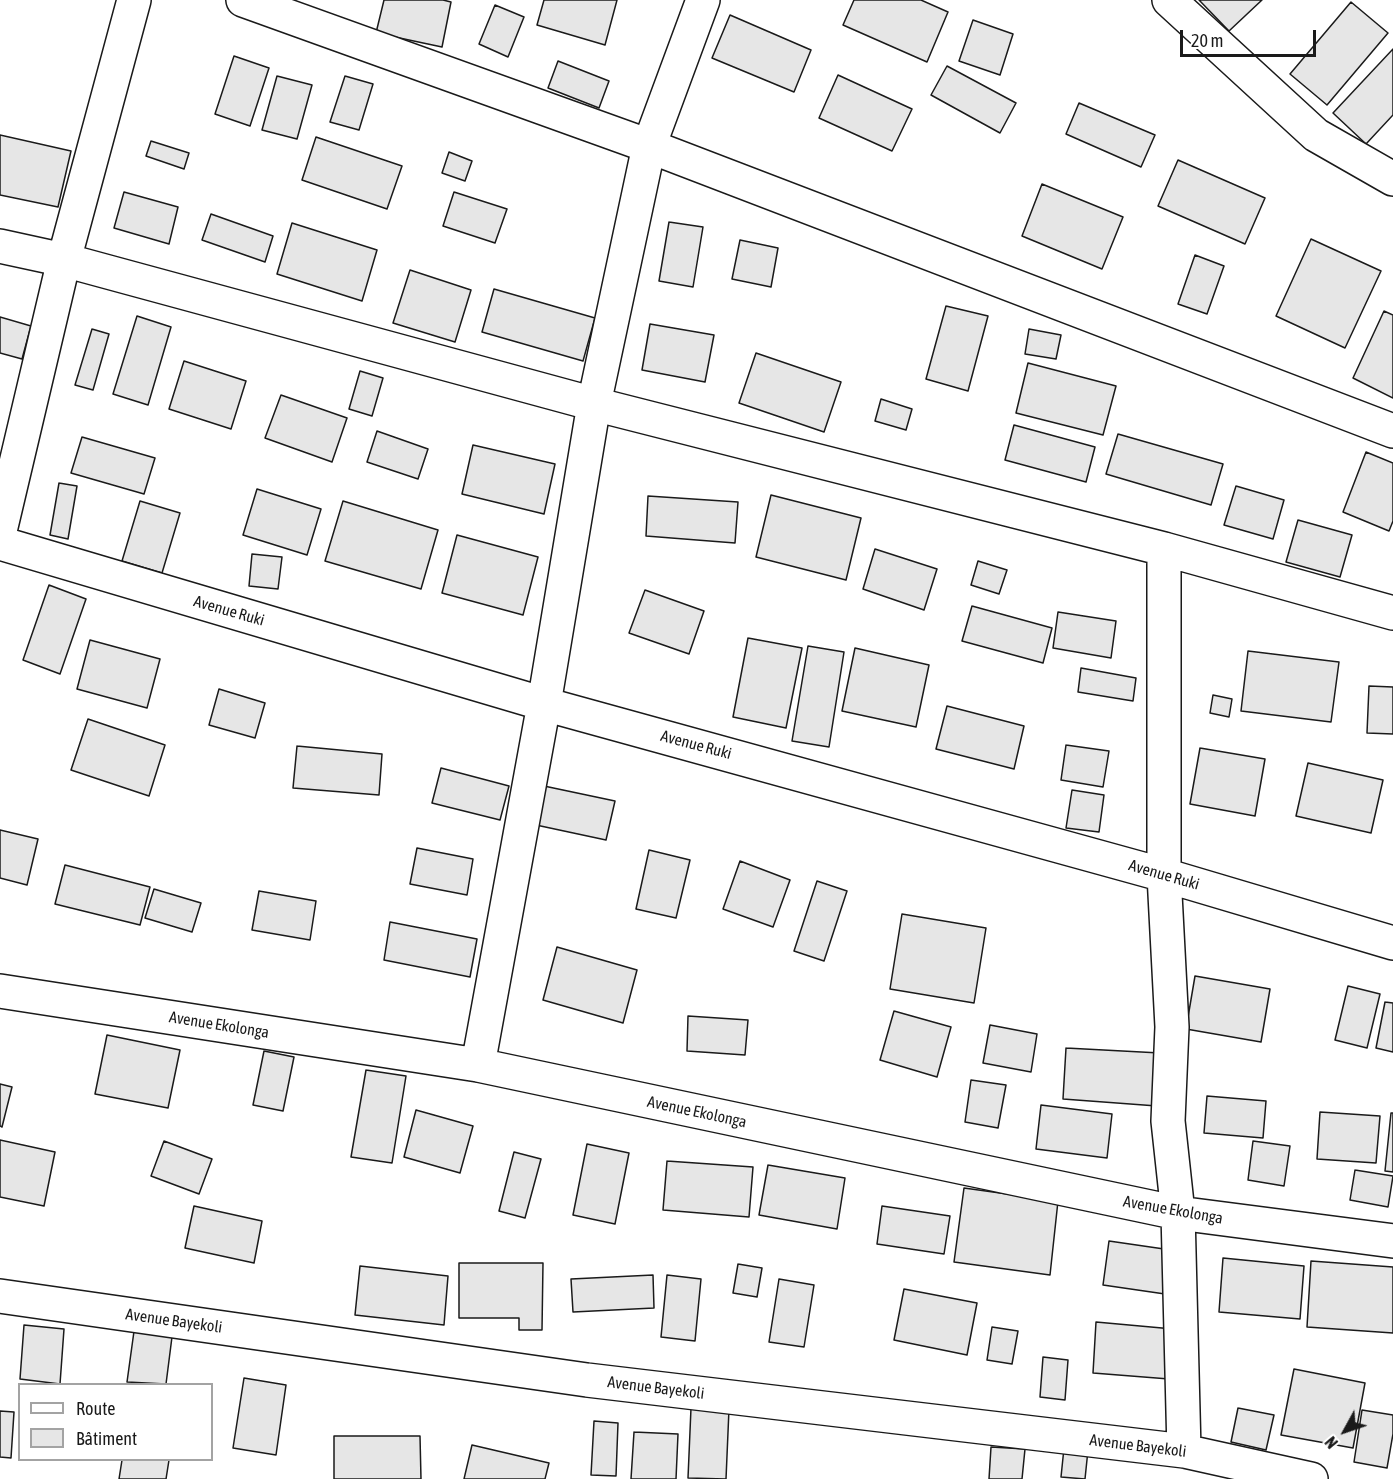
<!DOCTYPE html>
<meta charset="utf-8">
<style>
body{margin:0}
#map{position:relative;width:1393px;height:1479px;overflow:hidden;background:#fff;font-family:"Asap Condensed",sans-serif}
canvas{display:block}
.legend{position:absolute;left:18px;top:1383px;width:195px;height:78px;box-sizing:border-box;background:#fff;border:2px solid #a3a3a3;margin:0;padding:8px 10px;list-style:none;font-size:18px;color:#1a1a1a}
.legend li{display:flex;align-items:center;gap:12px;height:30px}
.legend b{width:30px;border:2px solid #a3a3a3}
.north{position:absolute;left:1315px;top:1401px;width:60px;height:60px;-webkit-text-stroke:4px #fff;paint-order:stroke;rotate:230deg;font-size:16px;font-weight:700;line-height:24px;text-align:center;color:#1a1a1a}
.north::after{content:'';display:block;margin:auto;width:21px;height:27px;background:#1a1a1a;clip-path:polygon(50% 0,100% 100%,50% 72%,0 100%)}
.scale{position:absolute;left:1180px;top:30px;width:136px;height:27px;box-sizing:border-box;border:3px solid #1a1a1a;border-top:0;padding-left:8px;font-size:18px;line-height:21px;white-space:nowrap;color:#1a1a1a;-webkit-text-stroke:4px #fff;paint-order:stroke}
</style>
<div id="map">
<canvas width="1393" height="1479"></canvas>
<ul class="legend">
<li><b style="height:8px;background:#fff"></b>Route</li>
<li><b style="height:16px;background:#e6e6e6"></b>Bâtiment</li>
</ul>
<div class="north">N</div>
<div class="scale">20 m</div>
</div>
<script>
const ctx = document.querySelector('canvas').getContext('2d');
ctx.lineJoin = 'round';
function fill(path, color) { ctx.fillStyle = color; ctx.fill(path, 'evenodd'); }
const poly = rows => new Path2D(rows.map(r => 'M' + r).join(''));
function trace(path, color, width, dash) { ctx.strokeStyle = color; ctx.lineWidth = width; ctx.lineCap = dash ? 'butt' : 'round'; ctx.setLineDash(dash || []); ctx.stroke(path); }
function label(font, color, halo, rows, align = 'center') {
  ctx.font = font + ' "Asap Condensed",sans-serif'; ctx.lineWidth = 4.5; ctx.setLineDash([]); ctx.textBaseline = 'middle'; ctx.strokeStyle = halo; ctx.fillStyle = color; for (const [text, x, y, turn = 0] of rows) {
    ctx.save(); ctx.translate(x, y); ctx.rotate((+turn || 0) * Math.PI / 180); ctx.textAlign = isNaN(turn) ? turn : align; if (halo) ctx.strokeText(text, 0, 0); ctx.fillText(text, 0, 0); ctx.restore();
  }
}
const building = poly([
 [384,0,443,0,451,2,442,47,376,33,384,0],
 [544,0,617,0,605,45,537,25,544,0],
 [854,0,921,0,948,12,927,62,843,25,854,0],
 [1199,0,1262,0,1229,31,1199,0],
 [1351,2,1388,33,1327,105,1290,74,1351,2],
 [495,5,524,17,508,57,479,44,495,5],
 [730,15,811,50,794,92,712,58,730,15],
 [973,20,1013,34,1000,75,959,61,973,20],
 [1393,49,1393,115,1366,144,1333,113,1393,49],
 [234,56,269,68,250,126,215,114,234,56],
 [558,61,609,81,599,108,548,88,558,61],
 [947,66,1016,103,1000,133,931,95,947,66],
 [838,75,912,109,892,151,819,118,838,75],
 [277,76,312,85,297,139,262,130,277,76],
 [345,76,373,84,359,130,330,122,345,76],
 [1079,103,1155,135,1141,167,1066,134,1079,103],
 [0,135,71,151,58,207,0,195,0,135],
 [316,137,402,166,387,209,302,180,316,137],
 [151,141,189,153,184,169,146,156,151,141],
 [449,152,472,161,465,181,442,173,449,152],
 [1178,160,1265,198,1245,244,1158,206,1178,160],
 [1042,184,1123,217,1102,269,1022,236,1042,184],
 [124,192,178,207,169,244,114,228,124,192],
 [454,192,507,209,495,243,443,226,454,192],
 [211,214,273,236,265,262,202,240,211,214],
 [669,222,703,227,693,287,659,281,669,222],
 [292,223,377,250,362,301,277,274,292,223],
 [1311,239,1381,271,1345,348,1276,316,1311,239],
 [740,240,778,248,771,287,732,279,740,240],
 [1195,255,1224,266,1207,314,1178,304,1195,255],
 [410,270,471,290,455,342,393,323,410,270],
 [494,289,595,318,583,361,482,332,494,289],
 [946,306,988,316,968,391,926,379,946,306],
 [1384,311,1393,315,1393,398,1353,378,1384,311],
 [137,316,171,327,148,405,113,394,137,316],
 [0,317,31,326,22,359,0,353,0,317],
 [650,324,714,335,705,382,642,370,650,324],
 [92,329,109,334,93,390,75,385,92,329],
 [1029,329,1061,335,1056,359,1025,354,1029,329],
 [756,353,841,382,824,432,739,403,756,353],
 [184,361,246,381,231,429,169,409,184,361],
 [1028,363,1116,386,1103,435,1016,413,1028,363],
 [360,371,383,378,372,416,349,409,360,371],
 [281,395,347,418,332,462,265,438,281,395],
 [881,399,912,409,906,430,875,421,881,399],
 [1014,425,1095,447,1086,482,1005,460,1014,425],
 [377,431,428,449,418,479,367,462,377,431],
 [1118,434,1223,464,1211,505,1106,474,1118,434],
 [82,437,155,458,144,494,71,473,82,437],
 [473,445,555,464,544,514,462,494,473,445],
 [1366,452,1393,463,1393,521,1389,531,1343,512,1366,452],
 [59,483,77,486,68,539,50,535,59,483],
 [1236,486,1284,500,1273,539,1224,525,1236,486],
 [257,489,321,509,307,555,243,535,257,489],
 [771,495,861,518,846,580,756,557,771,495],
 [648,496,738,502,735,543,646,536,648,496],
 [140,501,180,513,162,573,122,561,140,501],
 [343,501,438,530,421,589,325,561,343,501],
 [1298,520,1352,535,1340,577,1286,562,1298,520],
 [457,535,538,557,523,615,442,593,457,535],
 [875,549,937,569,924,610,863,589,875,549],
 [252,554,282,557,278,589,249,586,252,554],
 [978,561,1007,570,999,594,971,585,978,561],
 [49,585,86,599,60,674,23,660,49,585],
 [645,590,704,611,689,654,629,633,645,590],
 [972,606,1052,628,1043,663,962,641,972,606],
 [1058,612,1116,621,1111,658,1053,648,1058,612],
 [748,638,802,648,786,728,733,717,748,638],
 [90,640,160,659,147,708,77,689,90,640],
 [808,646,844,652,829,747,792,741,808,646],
 [855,648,929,665,916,727,842,711,855,648],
 [1248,651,1339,662,1331,722,1241,711,1248,651],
 [1081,668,1136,678,1133,701,1078,692,1081,668],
 [1369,686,1393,687,1393,734,1367,733,1369,686],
 [219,689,265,703,255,738,209,725,219,689],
 [1213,695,1232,699,1229,717,1210,713,1213,695],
 [947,706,1024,726,1014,769,936,749,947,706],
 [88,719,165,745,149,796,71,770,88,719],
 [1066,745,1109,751,1103,787,1061,780,1066,745],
 [297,746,382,754,379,795,293,788,297,746],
 [1200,748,1265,759,1255,816,1190,804,1200,748],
 [1308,763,1383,780,1371,833,1296,816,1308,763],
 [441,768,509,786,500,820,432,803,441,768],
 [544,786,615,801,606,840,536,825,544,786],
 [1072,790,1104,795,1099,832,1066,828,1072,790],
 [0,830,38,839,27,885,0,878,0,830],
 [417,848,473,859,467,895,410,884,417,848],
 [649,850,690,860,676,918,636,909,649,850],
 [740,861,790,880,773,927,723,909,740,861],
 [65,865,150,887,140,925,55,904,65,865],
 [817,881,847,891,824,961,794,951,817,881],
 [154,889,201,903,192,932,145,918,154,889],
 [259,891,316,901,310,940,252,930,259,891],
 [902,914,986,928,974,1003,890,989,902,914],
 [390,922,477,939,470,977,384,960,390,922],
 [557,947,637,970,623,1023,543,1000,557,947],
 [1195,976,1270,989,1261,1042,1186,1029,1195,976],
 [1348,986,1380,994,1367,1048,1335,1040,1348,986],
 [1385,1002,1393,1003,1393,1052,1376,1048,1385,1002],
 [894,1011,951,1027,937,1077,880,1060,894,1011],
 [688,1016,748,1020,745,1055,687,1051,688,1016],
 [990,1025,1037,1034,1031,1072,983,1063,990,1025],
 [107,1035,180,1050,168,1108,95,1094,107,1035],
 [1066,1048,1160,1053,1157,1106,1063,1099,1066,1048],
 [264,1051,294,1057,283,1111,253,1105,264,1051],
 [366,1070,406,1076,392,1163,351,1157,366,1070],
 [971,1080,1006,1085,998,1128,965,1122,971,1080],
 [0,1084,12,1087,2,1127,0,1126,0,1084],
 [1207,1096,1266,1101,1263,1138,1204,1133,1207,1096],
 [1041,1105,1112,1114,1107,1158,1036,1149,1041,1105],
 [416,1110,473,1126,460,1173,404,1157,416,1110],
 [1320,1112,1380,1116,1376,1163,1317,1159,1320,1112],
 [1391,1113,1393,1113,1393,1172,1385,1171,1391,1113],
 [0,1140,55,1152,44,1206,0,1197,0,1140],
 [164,1141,212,1159,199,1194,151,1176,164,1141],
 [1253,1141,1290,1146,1284,1186,1248,1180,1253,1141],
 [587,1144,629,1153,615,1224,573,1215,587,1144],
 [514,1152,541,1159,525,1218,499,1211,514,1152],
 [667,1161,753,1167,749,1217,663,1210,667,1161],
 [768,1165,845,1178,837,1229,759,1215,768,1165],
 [1355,1170,1393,1176,1388,1207,1350,1200,1355,1170],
 [964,1188,1058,1201,1050,1275,954,1262,964,1188],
 [194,1206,262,1221,254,1263,185,1248,194,1206],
 [882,1206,950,1216,944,1254,877,1244,882,1206],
 [1109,1241,1171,1250,1165,1294,1103,1285,1109,1241],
 [1223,1258,1304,1266,1300,1319,1219,1312,1223,1258],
 [1311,1261,1393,1267,1393,1333,1307,1327,1311,1261],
 [459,1263,543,1263,542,1330,519,1330,519,1318,459,1318,459,1263],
 [738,1264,762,1268,757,1297,733,1293,738,1264],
 [360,1266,448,1276,444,1325,355,1315,360,1266],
 [653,1275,654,1308,573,1312,571,1279,653,1275],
 [667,1275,701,1279,695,1341,661,1337,667,1275],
 [779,1279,814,1285,804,1347,769,1342,779,1279],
 [904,1289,977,1303,967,1355,894,1340,904,1289],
 [1096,1322,1173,1329,1169,1379,1093,1373,1096,1322],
 [135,1324,173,1329,166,1384,127,1382,135,1324],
 [24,1325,64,1329,60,1384,20,1379,24,1325],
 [992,1327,1018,1331,1012,1364,987,1360,992,1327],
 [1043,1357,1068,1360,1065,1400,1040,1397,1043,1357],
 [1294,1369,1365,1383,1353,1448,1281,1435,1294,1369],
 [244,1378,286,1385,276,1455,233,1448,244,1378],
 [691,1408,729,1409,726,1479,688,1478,691,1408],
 [1238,1408,1274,1415,1266,1450,1231,1442,1238,1408],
 [1362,1410,1393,1415,1393,1434,1387,1468,1354,1462,1362,1410],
 [0,1411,14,1412,11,1458,0,1457,0,1411],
 [594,1421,618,1423,616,1476,591,1475,594,1421],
 [634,1432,678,1434,676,1479,631,1479,634,1432],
 [334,1436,420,1436,421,1479,334,1479,334,1436],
 [472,1445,549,1463,545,1479,464,1479,472,1445],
 [991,1447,1025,1449,1022,1479,989,1479,991,1447],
 [1064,1448,1088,1450,1085,1479,1061,1477,1064,1448],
 [122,1460,169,1460,166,1479,119,1479,122,1460]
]);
fill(building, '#e6e6e6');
trace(building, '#1a1a1a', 1.5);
const minor = poly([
 [243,0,649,146,1393,431],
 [1169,0,1316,135,1393,179],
 [0,246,64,260,594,404,1164,549,1393,613],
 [0,531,64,260,134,0],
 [0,543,544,704,1164,875,1393,943],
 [1164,549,1164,875,1172,1027,1168,1121,1178,1213,1184,1451],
 [0,991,478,1065,1178,1213,1393,1241],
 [478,1065,544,704,594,404,649,146,703,0],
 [0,1296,587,1380,1184,1451,1311,1479]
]);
trace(minor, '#1a1a1a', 36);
trace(minor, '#fff', 33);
label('16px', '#1a1a1a', '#fff', [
 ["Avenue Ruki",229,611,16],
 ["Avenue Ruki",696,745,15],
 ["Avenue Ruki",1164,875,16],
 ["Avenue Ekolonga",219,1025,9],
 ["Avenue Ekolonga",697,1112,12],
 ["Avenue Ekolonga",1173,1210,10],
 ["Avenue Bayekoli",174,1321,8],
 ["Avenue Bayekoli",656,1388,7],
 ["Avenue Bayekoli",1138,1446,7]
]);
</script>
